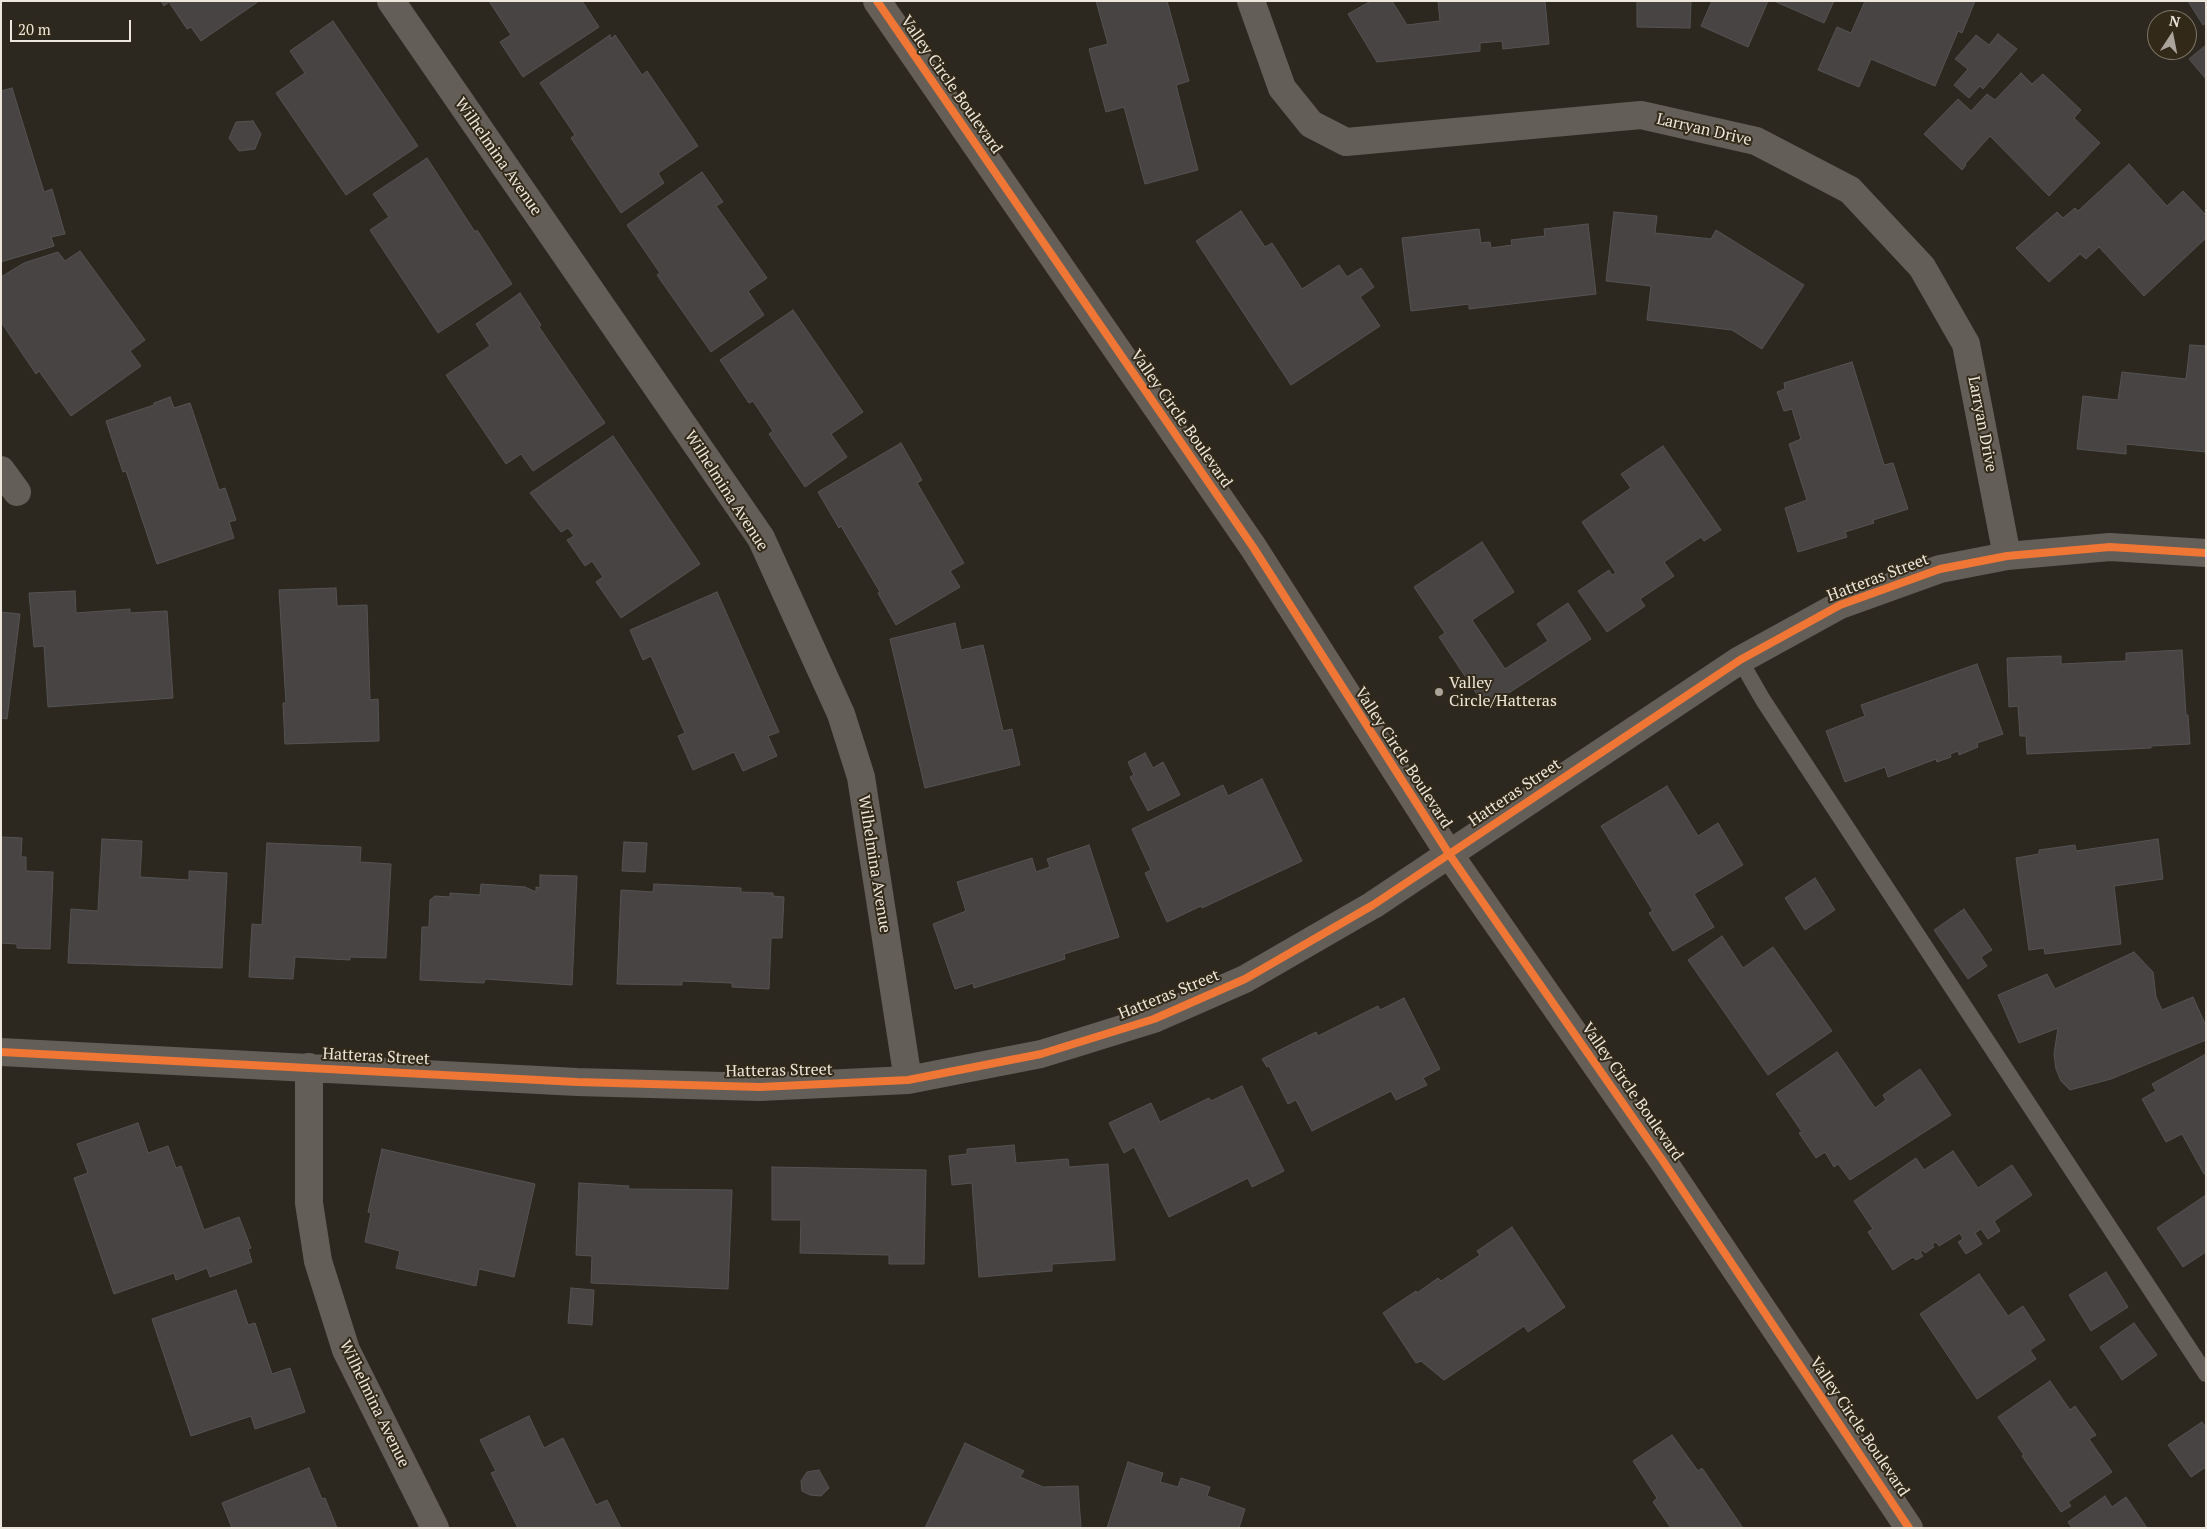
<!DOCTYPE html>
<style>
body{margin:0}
#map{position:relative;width:2207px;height:1529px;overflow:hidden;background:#2d281f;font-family:"PT Serif",serif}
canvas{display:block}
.frame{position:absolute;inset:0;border:2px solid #ede6dc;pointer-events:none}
.north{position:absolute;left:2147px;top:10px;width:50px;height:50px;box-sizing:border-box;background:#332919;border:1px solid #7d7567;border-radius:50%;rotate:11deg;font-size:14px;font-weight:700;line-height:20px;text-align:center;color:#ede6dc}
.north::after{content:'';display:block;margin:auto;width:18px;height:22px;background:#aaa49a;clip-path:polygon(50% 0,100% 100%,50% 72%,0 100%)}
.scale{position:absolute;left:10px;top:20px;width:121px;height:22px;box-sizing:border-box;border:2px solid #ede6dc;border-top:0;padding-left:6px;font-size:15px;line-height:18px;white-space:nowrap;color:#ede6dc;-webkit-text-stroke:4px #332919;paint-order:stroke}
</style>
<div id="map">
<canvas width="2207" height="1529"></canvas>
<div class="frame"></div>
<div class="north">N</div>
<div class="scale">20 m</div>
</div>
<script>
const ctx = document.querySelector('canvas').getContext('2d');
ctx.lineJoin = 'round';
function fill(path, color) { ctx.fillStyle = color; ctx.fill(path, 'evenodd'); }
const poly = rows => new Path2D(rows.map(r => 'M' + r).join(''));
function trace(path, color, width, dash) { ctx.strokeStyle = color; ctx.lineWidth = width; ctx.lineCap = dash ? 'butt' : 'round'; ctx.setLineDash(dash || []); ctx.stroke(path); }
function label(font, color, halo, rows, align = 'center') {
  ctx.font = font + ' "PT Serif",serif'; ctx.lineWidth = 4; ctx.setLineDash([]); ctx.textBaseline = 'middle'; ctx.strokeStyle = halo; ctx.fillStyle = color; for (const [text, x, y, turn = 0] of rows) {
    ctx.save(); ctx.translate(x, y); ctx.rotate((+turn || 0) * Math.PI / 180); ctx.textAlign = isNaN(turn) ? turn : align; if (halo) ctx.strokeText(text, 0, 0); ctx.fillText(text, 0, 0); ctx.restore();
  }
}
const building = poly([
 [161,1,259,1,201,41,191,27,187,29,169,2,164,6,161,1],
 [489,1,582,1,599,27,523,77,500,42,511,35,489,1],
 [1096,1,1167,1,1189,81,1176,85,1198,170,1145,184,1124,107,1106,112,1089,49,1108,44,1096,1],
 [1371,1,1392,1,1407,25,1440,21,1438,1,1545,1,1549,44,1503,49,1502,41,1480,43,1480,51,1377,62,1348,14,1371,1],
 [1637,1,1691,1,1690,28,1637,27,1637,1],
 [1712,1,1768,1,1748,47,1701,26,1712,1],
 [1774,1,1834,1,1824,23,1774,1],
 [1865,1,1975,1,1962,33,1958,31,1935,86,1871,59,1859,87,1818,70,1837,27,1851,33,1865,1],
 [2188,1,2206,1,2206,23,2203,25,2188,1],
 [333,21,418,146,346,195,276,93,305,73,290,51,333,21],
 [1998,34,2017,49,1983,89,1980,86,1969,98,1954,85,1968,69,1955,59,1976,35,1989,45,1998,34],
 [610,35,611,39,615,35,642,75,647,71,698,146,658,173,664,183,621,213,571,138,575,135,540,83,610,35],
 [2206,45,2206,79,2189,59,2206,45],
 [2021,73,2032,84,2043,74,2081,110,2074,118,2100,143,2049,196,1990,136,1965,164,1966,165,1962,170,1924,134,1958,99,1971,111,1987,94,1995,100,2021,73],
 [12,88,44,192,52,189,65,234,51,237,54,246,1,262,1,91,12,88],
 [253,121,261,134,255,149,239,151,229,138,236,122,253,121],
 [427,158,475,232,477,230,512,284,438,333,370,230,389,217,373,194,427,158],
 [2129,164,2167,206,2183,191,2206,215,2206,238,2144,296,2099,247,2086,259,2080,254,2049,282,2016,248,2057,212,2063,218,2075,208,2078,211,2129,164],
 [702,172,723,202,716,206,767,278,748,291,764,315,711,352,657,275,660,273,627,225,702,172],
 [1241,211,1265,247,1272,243,1302,289,1339,265,1347,277,1361,268,1374,287,1360,297,1380,326,1291,385,1196,241,1241,211],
 [1614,212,1657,216,1655,233,1711,239,1716,230,1804,285,1762,349,1732,330,1647,320,1651,286,1606,281,1614,212],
 [1588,224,1596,294,1469,309,1469,304,1411,311,1402,238,1479,229,1481,243,1490,242,1491,248,1512,245,1511,240,1545,236,1544,229,1588,224],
 [80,251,145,340,130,351,141,366,71,416,39,371,36,374,1,322,1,277,24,263,58,252,65,261,80,251],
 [520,293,541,325,539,327,605,423,533,471,521,454,506,464,446,375,490,346,476,324,520,293],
 [793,310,863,412,831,434,847,457,805,487,769,434,773,431,753,401,749,403,720,360,793,310],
 [2190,345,2206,346,2206,452,2126,444,2126,454,2077,449,2083,396,2118,400,2122,372,2186,379,2190,345],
 [1852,362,1884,465,1893,463,1908,509,1873,520,1874,523,1845,532,1847,537,1798,552,1785,508,1807,500,1789,444,1801,439,1792,409,1784,411,1777,392,1785,389,1784,383,1852,362],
 [170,397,174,408,190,403,219,490,225,488,236,520,229,522,234,538,157,564,126,471,123,472,106,421,154,405,154,403,170,397],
 [613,436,700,564,621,618,596,582,603,577,592,561,585,566,567,540,574,536,568,528,561,532,530,493,613,436],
 [901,443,922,480,917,483,964,563,950,571,960,587,896,625,878,593,880,592,841,526,839,528,818,492,901,443],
 [1663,446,1721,530,1704,541,1701,537,1664,562,1674,576,1640,599,1645,606,1607,632,1578,591,1609,570,1612,575,1616,573,1582,522,1631,488,1621,474,1663,446],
 [1482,542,1514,592,1472,620,1505,669,1548,641,1537,624,1568,603,1591,639,1486,708,1439,637,1445,633,1414,587,1482,542],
 [336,588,337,606,367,605,370,700,378,699,379,741,285,744,283,703,286,703,279,590,336,588],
 [75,591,76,613,130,609,130,613,167,611,173,698,48,707,44,646,34,647,29,593,75,591],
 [717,592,779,732,768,736,777,756,743,771,734,752,693,770,678,736,685,733,651,656,643,660,630,630,717,592],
 [1,612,20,614,7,719,1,718,1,612],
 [955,623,961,650,983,645,1003,731,1012,729,1020,765,925,788,890,639,955,623],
 [2182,650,2186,715,2188,715,2190,744,2151,746,2151,748,2027,754,2026,736,2020,736,2018,706,2009,707,2007,658,2061,656,2061,664,2126,661,2126,653,2182,650],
 [1977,664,2003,734,1977,743,1978,747,1959,755,1958,751,1950,754,1951,757,1937,762,1936,759,1888,777,1885,767,1845,782,1826,731,1865,716,1861,705,1977,664],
 [1145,753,1153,768,1163,762,1180,795,1148,811,1130,777,1134,775,1128,762,1145,753],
 [1262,779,1302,861,1202,908,1201,906,1167,922,1145,873,1151,870,1132,829,1223,785,1228,796,1262,779],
 [1667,786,1698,836,1718,823,1743,865,1694,894,1714,927,1673,951,1649,913,1653,911,1601,826,1667,786],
 [1,837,22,838,21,857,26,857,26,871,53,872,50,949,17,948,17,944,1,943,1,837],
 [102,839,142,841,140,877,189,880,189,871,227,873,222,968,68,963,71,909,98,911,102,839],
 [2158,839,2163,879,2114,886,2121,944,2045,954,2044,948,2029,950,2016,858,2039,854,2039,850,2075,845,2076,851,2158,839],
 [624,842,647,843,645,872,622,871,624,842],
 [267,843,361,847,360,862,391,864,386,958,350,957,350,960,295,957,293,979,249,977,252,924,262,925,267,843],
 [1089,845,1119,937,1064,954,1065,959,974,988,973,983,955,989,933,924,966,911,957,882,1032,858,1036,872,1050,867,1047,859,1089,845],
 [540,875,577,876,572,985,485,979,484,983,420,980,422,927,429,927,430,900,435,896,450,897,450,893,480,895,481,884,525,887,536,892,536,887,540,888,540,875],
 [1815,878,1835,910,1805,930,1785,898,1815,878],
 [654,884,741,888,741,892,773,893,773,896,784,897,782,938,771,938,769,989,732,987,732,983,682,981,682,985,617,984,621,890,653,892,654,884],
 [1964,909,1992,950,1981,957,1987,966,1968,979,1934,930,1964,909],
 [1722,936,1743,968,1773,947,1832,1031,1768,1075,1688,960,1722,936],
 [2134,952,2153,972,2156,997,2162,1010,2193,997,2206,1026,2206,1040,2111,1079,2070,1090,2061,1081,2056,1069,2054,1054,2058,1028,2019,1043,1998,995,2047,974,2055,989,2134,952],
 [1404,998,1440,1069,1423,1078,1427,1085,1396,1100,1391,1091,1312,1131,1296,1100,1288,1104,1269,1066,1267,1067,1262,1059,1316,1032,1318,1036,1378,1006,1380,1010,1404,998],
 [1837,1052,1875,1108,1886,1100,1883,1095,1920,1069,1951,1115,1850,1180,1838,1164,1834,1167,1825,1152,1816,1158,1799,1133,1802,1132,1776,1094,1837,1052],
 [2206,1054,2206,1173,2204,1174,2182,1134,2166,1142,2142,1099,2156,1091,2152,1084,2206,1054],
 [1242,1086,1284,1171,1252,1187,1248,1178,1169,1217,1134,1147,1124,1153,1109,1123,1151,1103,1160,1122,1209,1098,1211,1101,1242,1086],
 [138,1123,148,1153,168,1146,176,1168,181,1166,204,1230,239,1217,251,1248,248,1249,252,1262,210,1277,207,1268,176,1280,174,1273,114,1294,74,1178,88,1173,77,1144,138,1123],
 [1014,1145,1016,1163,1068,1159,1069,1167,1108,1164,1115,1260,1052,1264,1052,1271,979,1277,972,1183,952,1185,949,1156,967,1154,967,1149,1014,1145],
 [382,1149,535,1184,514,1277,479,1269,476,1286,396,1268,400,1251,365,1242,371,1213,368,1212,382,1149],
 [1953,1151,1978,1188,2012,1165,2032,1195,1994,1221,2000,1231,1988,1239,1981,1229,1975,1233,1982,1244,1966,1254,1958,1242,1963,1239,1960,1233,1939,1246,1936,1242,1932,1244,1934,1247,1925,1253,1923,1250,1920,1252,1923,1256,1916,1260,1913,1257,1893,1270,1868,1232,1873,1229,1854,1201,1916,1158,1924,1170,1953,1151],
 [772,1167,926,1170,924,1264,889,1264,889,1255,800,1253,801,1220,772,1220,772,1167],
 [579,1183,629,1186,628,1189,732,1190,728,1289,591,1283,592,1256,576,1255,579,1183],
 [2206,1195,2206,1252,2183,1267,2157,1228,2206,1195],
 [1512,1227,1565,1307,1528,1332,1524,1326,1444,1380,1421,1361,1416,1363,1383,1313,1416,1291,1417,1293,1438,1278,1441,1281,1480,1255,1477,1251,1512,1227],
 [2106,1272,2128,1307,2091,1331,2069,1295,2106,1272],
 [1979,1274,2008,1316,2023,1306,2045,1340,2030,1350,2036,1359,1977,1399,1920,1314,1979,1274],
 [571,1288,594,1290,592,1325,568,1323,571,1288],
 [236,1290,248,1325,255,1323,272,1374,290,1368,305,1412,255,1429,251,1416,191,1436,152,1319,236,1290],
 [2134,1323,2157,1355,2122,1380,2100,1347,2134,1323],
 [2050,1381,2070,1410,2075,1406,2096,1435,2089,1439,2112,1472,2068,1502,2071,1506,2061,1512,2022,1456,2024,1455,1998,1417,2050,1381],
 [529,1416,544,1448,563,1438,596,1505,607,1500,621,1528,518,1528,491,1473,496,1471,480,1440,529,1416],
 [2202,1422,2206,1428,2206,1467,2191,1477,2168,1445,2202,1422],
 [1672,1435,1698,1471,1702,1468,1743,1528,1671,1528,1653,1502,1657,1498,1633,1461,1672,1435],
 [965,1443,1024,1471,1020,1477,1043,1487,1078,1486,1081,1528,925,1528,965,1443],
 [1128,1462,1163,1473,1160,1482,1178,1487,1181,1478,1210,1487,1207,1496,1245,1509,1239,1528,1107,1528,1128,1462],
 [309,1468,322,1499,325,1498,337,1528,232,1528,222,1503,309,1468],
 [819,1470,829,1488,821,1496,810,1495,802,1491,801,1481,807,1472,819,1470],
 [2105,1496,2112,1507,2126,1497,2147,1528,2072,1528,2068,1522,2105,1496]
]);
fill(building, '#474443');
trace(building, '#555353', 1);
trace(poly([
 [1740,660,1763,700,2206,1374]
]), '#635e57', 16);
trace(poly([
 [391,1,761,538,841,714,861,777,908,1080],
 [1251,1,1282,88,1311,124,1346,142,1641,115,1756,141,1850,190,1922,267,1966,344,2007,556],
 [1,470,17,492],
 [1,1052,577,1082,760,1087,908,1080,1041,1054,1154,1019,1245,979,1373,905,1740,660,1840,605,1940,569,2007,556,2110,547,2206,553],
 [309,1067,309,1203,318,1261,346,1350,435,1528]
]), '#635e57', 28);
trace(poly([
 [877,1,1253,547,1449,854,1663,1161,1909,1528]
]), '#665f57', 28);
trace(poly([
 [877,1,1253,547,1449,854,1663,1161,1909,1528],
 [1,1052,577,1082,760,1087,908,1080,1041,1054,1154,1019,1245,979,1373,905,1740,660,1840,605,1940,569,2007,556,2110,547,2206,553]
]), '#f07635', 8);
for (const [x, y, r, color] of [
 [1439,692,5,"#aaa49a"]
]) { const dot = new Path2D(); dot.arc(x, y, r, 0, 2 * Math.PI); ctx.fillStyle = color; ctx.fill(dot); trace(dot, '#332919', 2); }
label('16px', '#ede6dc', '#332919', [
 ["Valley Circle Boulevard",951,85,55],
 ["Larryan Drive",1704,130,13],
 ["Wilhelmina Avenue",498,157,55],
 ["Valley Circle Boulevard",1181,419,55],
 ["Larryan Drive",1982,424,79],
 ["Wilhelmina Avenue",726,491,57],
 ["Hatteras Street",1878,578,-21],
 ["Valley Circle Boulevard",1403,758,57],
 ["Hatteras Street",1515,793,-34],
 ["Wilhelmina Avenue",874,864,81],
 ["Hatteras Street",1169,995,-22],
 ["Hatteras Street",376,1057,3],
 ["Hatteras Street",779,1071,-1],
 ["Valley Circle Boulevard",1632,1092,55],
 ["Wilhelmina Avenue",374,1404,64],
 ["Valley Circle Boulevard",1859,1427,56]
]);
label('16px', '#ede6dc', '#332919', [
 ["Valley",1449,683],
 ["Circle/Hatteras",1449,701]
], 'left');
</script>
